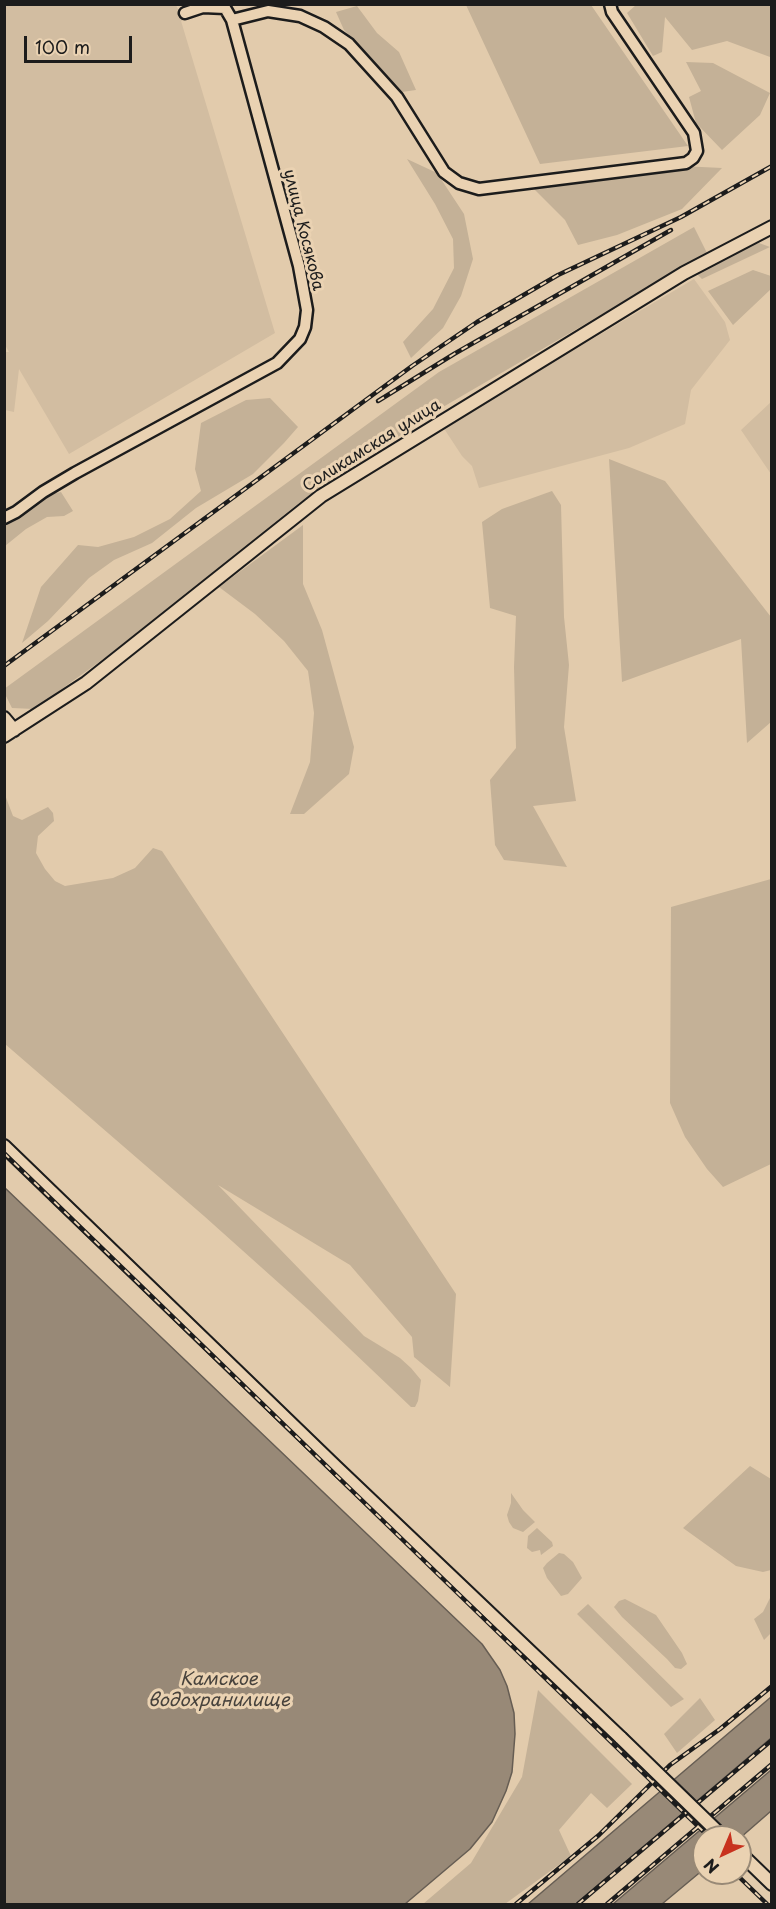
<!DOCTYPE html>
<meta charset="utf-8">
<style>
body{margin:0}
#map{position:relative;width:776px;height:1909px;overflow:hidden;background:#e2cbac;font-family:"Playpen Sans",sans-serif}
canvas{display:block}
.frame{position:absolute;inset:0;border:6px solid #1c1c1c;pointer-events:none}
.north{position:absolute;left:692px;top:1825px;width:60px;height:60px;box-sizing:border-box;background:#ead2b2;border:2px solid #988976;border-radius:50%;rotate:224deg;font-size:16px;font-weight:700;line-height:24px;text-align:center;color:#1c1c1c}
.north::after{content:'';display:block;margin:auto;width:21px;height:27px;background:#c8321e;clip-path:polygon(50% 0,100% 100%,50% 72%,0 100%)}
.scale{position:absolute;left:24px;top:36px;width:108px;height:27px;box-sizing:border-box;border:3px solid #1c1c1c;border-top:0;padding-left:8px;font-size:18px;line-height:21px;white-space:nowrap;color:#1c1c1c;-webkit-text-stroke:4px #ead2b2;paint-order:stroke}
</style>
<div id="map">
<canvas width="776" height="1909"></canvas>
<div class="frame"></div>
<div class="north">N</div>
<div class="scale">100 m</div>
</div>
<script>
const ctx = document.querySelector('canvas').getContext('2d');
ctx.lineJoin = 'round';
function fill(path, color) { ctx.fillStyle = color; ctx.fill(path, 'evenodd'); }
const poly = rows => new Path2D(rows.map(r => 'M' + r).join(''));
function trace(path, color, width, dash) { ctx.strokeStyle = color; ctx.lineWidth = width; ctx.lineCap = dash ? 'butt' : 'round'; ctx.setLineDash(dash || []); ctx.stroke(path); }
function label(font, color, halo, rows, align = 'center') {
  ctx.font = font + ' "Playpen Sans",sans-serif'; ctx.lineWidth = 6; ctx.setLineDash([]); ctx.textBaseline = 'middle'; ctx.strokeStyle = halo; ctx.fillStyle = color; for (const [text, x, y, turn = 0] of rows) {
    ctx.save(); ctx.translate(x, y); ctx.rotate((+turn || 0) * Math.PI / 180); ctx.textAlign = isNaN(turn) ? turn : align; if (halo) ctx.strokeText(text, 0, 0); ctx.fillText(text, 0, 0); ctx.restore();
  }
}
fill(poly([
 [5,5,176,5,183,20,181,21,275,333,69,454,19,369,14,412,5,410,5,352,9,352,5,345],
 [694,279,725,322,730,340,691,390,685,424,629,448,479,488,472,466,462,456,443,427],
 [771,402,771,474,741,430]
]), '#d2bda1');
fill(poly([
 [466,5,591,5,688,146,540,164],
 [636,5,771,5,770,57,727,41,692,50,665,17,662,52,653,56,627,13],
 [357,6,377,33,399,52,416,90,402,92,344,30,336,12],
 [686,62,713,63,770,93,760,115,722,150,696,123,689,97,701,91],
 [407,159,437,173,464,214,473,259,461,296,443,328,411,358,403,342,433,309,454,268,453,239,435,204],
 [681,166,722,168,682,209,617,235,578,245,565,220,531,186],
 [694,227,707,253,443,407,299,503,106,657,34,709,12,708,5,694,4,689,439,372],
 [759,243,770,247,702,279,697,274,742,248],
 [753,270,771,276,771,289,733,325,708,291],
 [270,398,298,427,284,443,253,474,196,508,152,543,114,560,89,578,48,621,22,643,41,587,78,545,98,547,134,537,170,519,201,491,195,469,201,423,246,400],
 [609,459,665,481,771,617,771,722,747,743,741,639,622,682],
 [552,491,561,505,564,617,569,665,564,727,576,801,533,806,567,867,504,860,495,845,490,780,516,748,514,667,516,616,490,608,482,522,502,509],
 [61,492,73,511,64,516,47,517,26,529,5,546,5,525,14,521,51,494],
 [303,525,303,584,322,630,354,747,349,774,304,814,290,814,310,762,314,713,308,671,284,641,255,614,219,587],
 [5,795,13,816,22,820,48,807,53,813,54,821,38,836,36,853,45,869,55,881,65,886,113,878,135,868,153,848,162,851,456,1294,450,1387,414,1357,412,1337,350,1265,218,1185,364,1336,400,1358,411,1368,421,1380,418,1401,415,1407,411,1407,309,1310,204,1216,5,1044],
 [771,879,771,1164,723,1187,707,1169,685,1137,670,1103,671,907],
 [750,1466,771,1479,771,1570,763,1572,736,1566,683,1528],
 [511,1493,523,1510,535,1522,523,1532,513,1528,509,1522,507,1515,511,1503],
 [537,1528,552,1542,553,1546,541,1555,540,1550,532,1552,527,1548,528,1536],
 [559,1553,564,1554,573,1562,582,1578,568,1594,561,1596,547,1578,543,1568,547,1563],
 [771,1596,771,1633,764,1640,754,1619,763,1612],
 [625,1599,656,1615,682,1653,687,1664,681,1669,675,1668,667,1659,622,1617,614,1607,619,1601],
 [588,1604,684,1699,671,1707,577,1614],
 [538,1690,632,1784,607,1808,591,1793,559,1830,571,1856,505,1904,423,1904,471,1863,522,1777],
 [700,1698,715,1720,677,1753,664,1734]
]), '#c4b197');
const water = poly([
 [4,1187,482,1644,500,1670,507,1686,514,1713,515,1734,512,1772,506,1791,492,1822,470,1849,405,1904,5,1904,4,1187],
 [771,1697,771,1738,576,1904,528,1904,771,1697],
 [771,1770,771,1811,740,1838,704,1837,704,1869,662,1904,613,1904,771,1770]
]);
fill(water, '#988977');
trace(water, '#665d53', 1.5);
const minor = poly([
 [232,20,268,11,300,16,324,27,349,44,397,97,444,172,459,183,479,189,686,163,693,158,697,151,694,133,612,12,610,4],
 [4,518,16,512,43,492,75,473,277,363,300,339,305,327,307,310,299,266,232,20,225,8,203,7,185,13]
]);
const major = poly([
 [4,718,14,730],
 [4,736,86,683,321,496,684,273,772,227],
 [4,1146,336,1467,621,1738],
 [740,1853,772,1884]
]);
trace(minor, '#1c1c1c', 15);
trace(major, '#1c1c1c', 16);
trace(minor, '#ead2b2', 10);
trace(major, '#ead2b2', 12);
const rail = poly([
 [378,401,454,354,671,230],
 [4,666,412,366,477,322,558,275,681,217,772,166],
 [4,1153,709,1837],
 [735,1873,767,1904],
 [516,1904,599,1835,670,1765,720,1729,772,1686],
 [578,1904,772,1740],
 [607,1904,772,1764]
]);
trace(rail, '#1c1c1c', 4.5);
trace(rail, '#ead2b2', 2, [7]);
const majorBridge = poly([
 [621,1738,723,1837]
]);
trace(majorBridge, '#1c1c1c', 16, []);
trace(majorBridge, '#ead2b2', 12);
label('16px', '#1c1c1c', '#ead2b2', [
 ["улица Косякова",303,230,76],
 ["Соликамская улица",372,446,-32]
]);
label('italic 18px', '#47423c', '#ead2b2', [
 ["Камское",219,1680],
 ["водохранилище",219,1701]
]);
</script>
